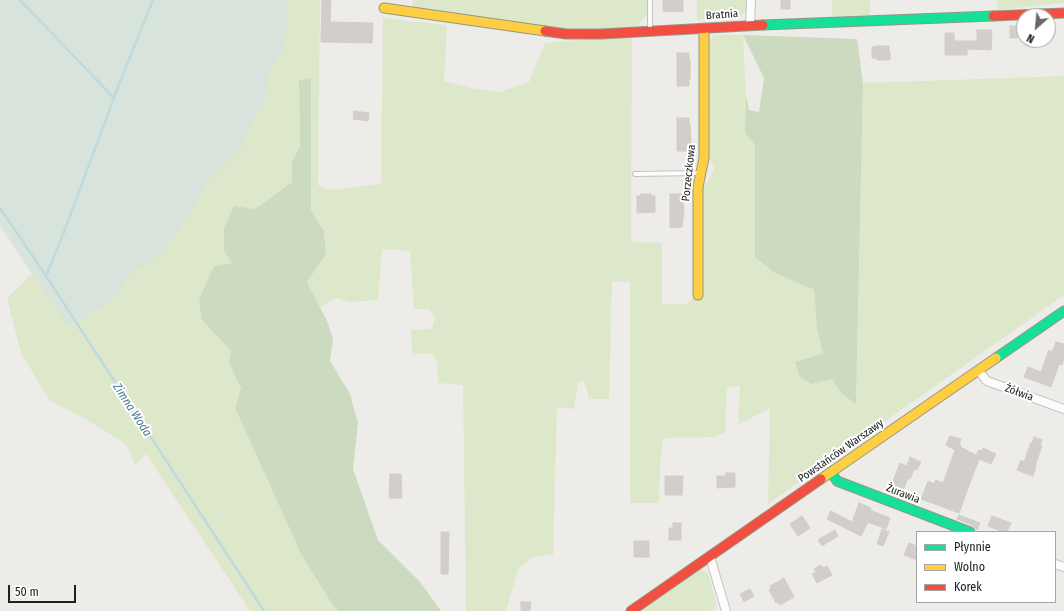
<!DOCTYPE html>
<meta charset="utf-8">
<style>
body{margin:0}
#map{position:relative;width:1064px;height:611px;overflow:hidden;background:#eeece9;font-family:"Fira Sans Condensed",sans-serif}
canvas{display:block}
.legend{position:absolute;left:916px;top:531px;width:140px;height:72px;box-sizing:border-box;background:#fff;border:1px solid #a6a6a6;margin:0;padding:5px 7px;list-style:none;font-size:12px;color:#202020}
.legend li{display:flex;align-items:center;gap:8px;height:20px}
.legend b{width:20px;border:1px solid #a6a6a6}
.north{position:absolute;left:1016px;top:8px;width:40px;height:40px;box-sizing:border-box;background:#fff;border:1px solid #a6a6a6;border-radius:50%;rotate:207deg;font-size:11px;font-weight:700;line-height:16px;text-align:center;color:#202020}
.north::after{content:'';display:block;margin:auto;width:14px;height:18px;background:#686766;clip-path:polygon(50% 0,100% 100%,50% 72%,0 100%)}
.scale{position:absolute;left:8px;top:585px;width:68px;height:18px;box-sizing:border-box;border:2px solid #202020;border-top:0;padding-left:5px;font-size:12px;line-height:14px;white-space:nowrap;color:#202020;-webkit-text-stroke:3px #fff;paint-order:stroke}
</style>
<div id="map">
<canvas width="1064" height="611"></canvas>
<ul class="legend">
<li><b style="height:5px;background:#16e098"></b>Płynnie</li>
<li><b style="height:5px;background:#ffcf43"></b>Wolno</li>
<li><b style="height:5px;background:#f24e42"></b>Korek</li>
</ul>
<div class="north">N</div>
<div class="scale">50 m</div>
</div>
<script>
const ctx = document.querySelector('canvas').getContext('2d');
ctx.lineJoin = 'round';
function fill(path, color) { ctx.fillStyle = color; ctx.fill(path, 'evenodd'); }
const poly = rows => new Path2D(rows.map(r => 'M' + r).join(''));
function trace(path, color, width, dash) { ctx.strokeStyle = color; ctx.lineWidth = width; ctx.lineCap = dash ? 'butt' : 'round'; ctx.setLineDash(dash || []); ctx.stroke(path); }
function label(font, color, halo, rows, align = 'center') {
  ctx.font = font + ' "Fira Sans Condensed",sans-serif'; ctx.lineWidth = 4; ctx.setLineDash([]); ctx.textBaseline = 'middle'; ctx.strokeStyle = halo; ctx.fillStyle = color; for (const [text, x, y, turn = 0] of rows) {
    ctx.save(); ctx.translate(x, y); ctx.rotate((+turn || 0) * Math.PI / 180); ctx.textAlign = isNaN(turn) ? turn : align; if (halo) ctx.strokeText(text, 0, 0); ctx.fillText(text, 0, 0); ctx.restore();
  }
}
fill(poly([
 [0,0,320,0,318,185,330,190,381,184,383,18,447,25,444,81,470,88,500,92,529,82,545,43,632,35,631,242,662,243,662,304,686,304,693,298,701,188,708,181,715,167,709,159,708,43,714,35,743,35,746,95,745,133,755,145,755,257,773,272,814,290,817,329,823,354,812,384,832,379,841,393,856,403,863,83,1064,76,1064,295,768,504,770,408,738,425,740,386,727,388,725,432,715,437,663,438,660,466,659,503,630,503,630,282,612,282,609,399,589,399,584,380,578,382,574,409,557,407,553,555,535,556,518,569,506,611,466,611,463,385,438,383,437,361,432,354,412,353,411,330,432,329,435,317,429,309,414,309,410,251,382,249,378,300,350,302,336,298,320,307,307,282,326,254,324,231,311,211,311,78,299,80,300,147,292,161,292,182,255,209,232,263,214,266,199,299,201,319,231,351,229,363,241,388,235,408,301,554,332,604,338,611,250,611,146,454,135,465,126,444,84,418,50,401,21,353,7,298,32,274,0,226],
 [412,0,647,0,647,15,637,26,607,29,563,29,413,8],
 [697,0,746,0,746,11,738,19,697,20],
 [832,0,870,0,870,15,832,16],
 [997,0,1064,0,1064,3,997,10],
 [701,569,708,573,717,606,714,609,711,611,640,611]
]), '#dde8ca');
fill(poly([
 [743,35,857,39,863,83,856,404,841,393,832,379,812,384,800,377,795,362,823,354,817,329,814,290,773,272,755,257,755,145,745,133,746,95,749,110,759,112,764,78],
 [311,78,311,211,324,231,326,254,307,282,327,321,333,338,330,361,350,394,358,423,353,469,378,540,420,582,441,611,338,611,332,604,301,554,235,408,241,388,229,363,231,351,201,319,199,299,214,266,232,263,224,251,224,228,234,206,255,209,292,182,292,161,300,147,299,80]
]), '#ccdac0');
fill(poly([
 [0,0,286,0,289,21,283,49,268,76,264,104,251,125,243,146,207,182,193,210,160,255,132,272,112,301,68,326,0,226]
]), '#d7e3db');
trace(poly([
 [20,0,114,98],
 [0,208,46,276,264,611],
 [46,276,64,232,121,79,153,0]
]), '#bfdade', 2.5);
const building = poly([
 [322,0,331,0,330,22,373,23,372,43,321,42,322,0],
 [663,0,683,0,683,12,663,11,663,0],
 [781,0,790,0,790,9,781,9,781,0],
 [1010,26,1018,26,1018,38,1010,38,1010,26],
 [977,30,992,30,991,50,967,49,967,55,945,55,945,33,954,33,954,41,977,41,977,30],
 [877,46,889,46,889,51,890,52,890,60,877,60,877,58,872,58,872,47,877,46],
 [677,53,689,53,689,60,690,60,690,79,689,79,689,86,677,86,677,53],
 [354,111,369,113,368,121,353,119,354,111],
 [677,118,689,118,689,125,690,125,691,144,689,144,689,151,677,151,677,118],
 [641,194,651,194,651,196,655,196,655,212,637,213,637,196,641,196,641,194],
 [670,194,682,194,684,211,682,227,670,228,670,194],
 [1056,342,1064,344,1064,358,1062,365,1059,364,1051,387,1024,377,1028,367,1041,372,1049,350,1052,352,1056,342],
 [950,436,961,439,959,444,961,445,960,447,976,455,979,450,982,451,983,448,996,454,991,464,979,459,959,513,921,499,928,481,934,484,936,480,943,483,955,450,946,445,950,436],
 [1034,437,1042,440,1040,446,1042,446,1035,466,1036,466,1033,476,1017,470,1021,460,1024,462,1031,442,1032,443,1034,437],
 [910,457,921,462,917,470,914,469,910,479,908,478,903,491,891,486,900,463,907,466,910,457],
 [726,473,735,473,735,487,717,488,717,476,726,476,726,473],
 [390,474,401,474,402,498,389,498,390,474],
 [665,476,683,476,682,495,665,495,665,476],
 [859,503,871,508,870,510,890,518,886,529,868,522,861,536,827,519,831,511,852,522,859,503],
 [959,515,980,523,977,530,972,525,957,519,959,515],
 [802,516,810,528,798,536,790,524,802,516],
 [992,516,1011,523,1007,532,1003,532,988,526,992,516],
 [673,523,681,523,681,540,669,540,669,528,673,528,673,523],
 [882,529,889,532,883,546,877,544,882,529],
 [835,530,838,536,822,546,818,540,835,530],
 [441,532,449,532,448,574,441,574,441,532],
 [634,541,649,541,649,557,634,557,634,541],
 [909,543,917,546,917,560,904,555,909,543],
 [821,565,823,568,827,566,832,575,817,583,812,574,816,572,814,569,821,565],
 [784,578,794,597,780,605,778,602,776,603,769,590,771,589,770,586,784,578],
 [750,589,754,596,744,602,740,594,750,589],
 [521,602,531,602,530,611,521,611,521,602]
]);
fill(building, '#d1cecc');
trace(building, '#d1cdca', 1);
const lane = poly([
 [650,31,650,0],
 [635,174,700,173]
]);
const street = poly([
 [750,25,751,0],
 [978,370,987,381,1064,409],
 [710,557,726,611],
 [1055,564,1064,567]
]);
const fast = poly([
 [763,25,993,16],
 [996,358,1064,311],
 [831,472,837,481,970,532]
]);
const slow = poly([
 [384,8,545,31],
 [698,295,698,187,704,158,704,28],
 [821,479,996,358]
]);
const jam = poly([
 [993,16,1064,13],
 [545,31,566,34,601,34,763,25],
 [631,611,821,479]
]);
trace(lane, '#c4c3c1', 6);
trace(street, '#c4c3c1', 10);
trace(fast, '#979682', 11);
trace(slow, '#979682', 11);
trace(jam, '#979682', 11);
trace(lane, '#fcfcfc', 4);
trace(street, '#fcfcfc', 8);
trace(fast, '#16e098', 9);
trace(slow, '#ffcf43', 9);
trace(jam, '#f24e42', 9);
label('11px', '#202020', '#fff', [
 ["Bratnia",722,15,-4],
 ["Porzeczkowa",689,173,-84],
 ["Żółwia",1019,393,20],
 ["Powstańców Warszawy",841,451,-35],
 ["Żurawia",903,494,21]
]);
label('italic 12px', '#4c7999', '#fff', [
 ["Zimna Woda",132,410,57]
]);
</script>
